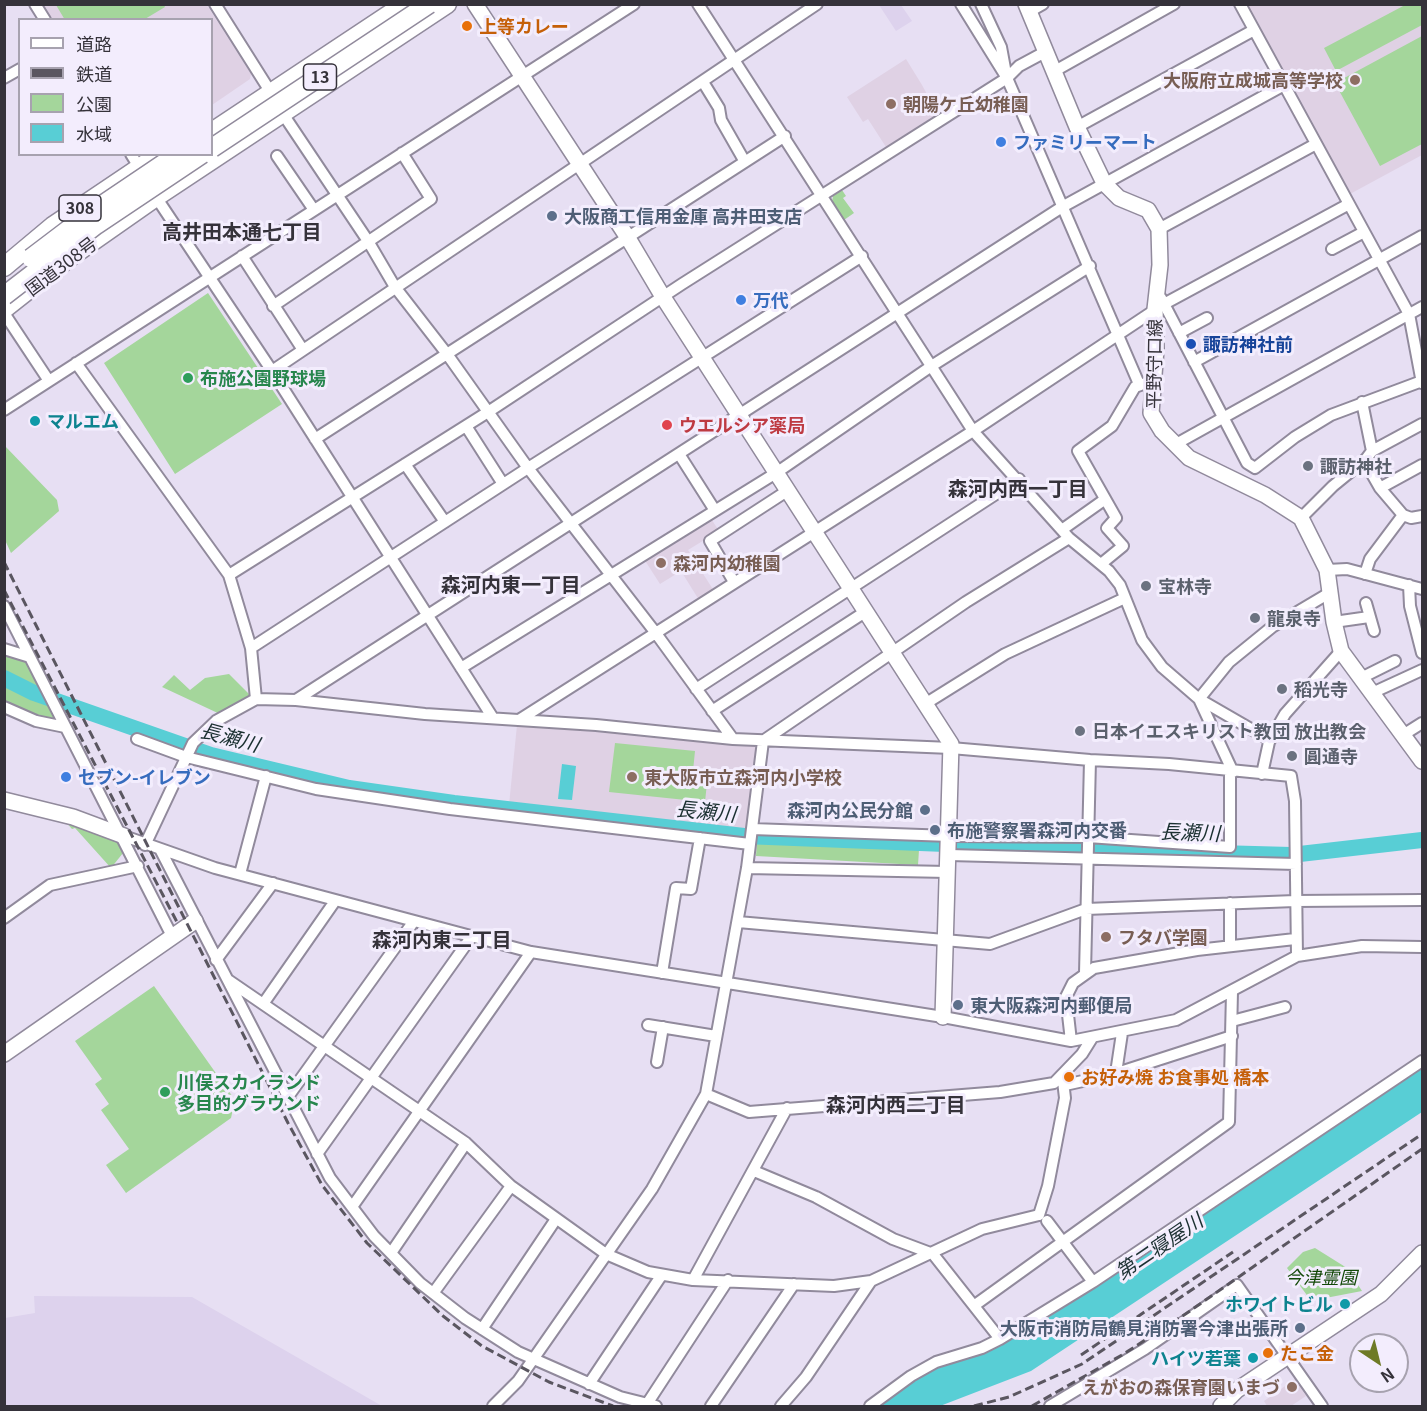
<!DOCTYPE html>
<meta charset="utf-8">
<style>
body{margin:0}
#map{position:relative;width:1427px;height:1411px;overflow:hidden;background:#e7dff3;font-family:Georgia,"Noto Sans JP",serif}
canvas{display:block}
.frame{position:absolute;inset:0;border:6px solid #35323a;pointer-events:none}
.legend{position:absolute;left:18px;top:18px;width:195px;height:138px;box-sizing:border-box;background:#f3edfd;border:2px solid #a7a2af;margin:0;padding:8px 10px;list-style:none;font-size:18px;color:#35323a}
.legend li{display:flex;align-items:center;gap:12px;height:30px}
.legend b{width:30px;border:2px solid #a7a2af}
.north{position:absolute;left:1349px;top:1333px;width:60px;height:60px;box-sizing:border-box;background:#f3edfd;border:2px solid #a7a2af;border-radius:50%;rotate:145deg;font-size:16px;font-weight:700;line-height:24px;text-align:center;color:#35323a}
.north::after{content:'';display:block;margin:auto;width:21px;height:27px;background:#6e7a26;clip-path:polygon(50% 0,100% 100%,50% 72%,0 100%)}
</style>
<div id="map">
<canvas width="1427" height="1411"></canvas>
<div class="frame"></div>
<ul class="legend">
<li><b style="height:8px;background:#fff"></b>道路</li>
<li><b style="height:8px;background:#5a5660"></b>鉄道</li>
<li><b style="height:16px;background:#a4d69b"></b>公園</li>
<li><b style="height:16px;background:#58ced5"></b>水域</li>
</ul>
<div class="north">N</div>
</div>
<script>
const ctx = document.querySelector('canvas').getContext('2d');
ctx.lineJoin = 'round';
function fill(path, color) { ctx.fillStyle = color; ctx.fill(path, 'evenodd'); }
const poly = rows => new Path2D(rows.map(r => 'M' + r).join(''));
function trace(path, color, width, dash) { ctx.strokeStyle = color; ctx.lineWidth = width; ctx.lineCap = dash ? 'butt' : 'round'; ctx.setLineDash(dash || []); ctx.stroke(path); }
function label(font, color, halo, rows, align = 'center') {
  ctx.font = font + ' Georgia,"Noto Sans JP",serif'; ctx.lineWidth = 6; ctx.setLineDash([]); ctx.textBaseline = 'middle'; ctx.strokeStyle = halo; ctx.fillStyle = color; for (const [text, x, y, turn = 0] of rows) {
    ctx.save(); ctx.translate(x, y); ctx.rotate((+turn || 0) * Math.PI / 180); ctx.textAlign = isNaN(turn) ? turn : align; if (halo) ctx.strokeText(text, 0, 0); ctx.fillText(text, 0, 0); ctx.restore();
  }
}
fill(poly([
 [879,5,901,5,912,21,896,31],
 [34,1296,192,1297,382,1406,5,1406,5,1318,35,1313]
]), '#ddd2ed');
fill(poly([
 [42,5,207,5,251,74,250,79,212,105,212,20,51,19],
 [1247,5,1422,5,1422,155,1350,194],
 [906,59,922,85,936,111,935,116,886,147,868,119,863,122,847,97],
 [710,517,719,531,688,550,714,591,699,600,681,571,660,584,644,559],
 [517,725,754,745,757,750,746,834,509,805],
 [1295,1379,1306,1396,1291,1406,1267,1406,1264,1401]
]), '#dfd1e4');
fill(poly([
 [164,5,165,7,145,19,65,20,56,5],
 [1405,5,1422,5,1422,25,1336,71,1324,48],
 [1422,36,1422,144,1380,166,1335,83],
 [842,190,846,196,843,198,854,213,844,220,832,202,833,196],
 [208,293,282,404,175,474,104,363],
 [5,446,57,500,59,511,11,553,5,540],
 [4,654,28,663,58,722,36,717,5,702],
 [229,674,252,697,222,715,162,687,174,675,190,690,205,678],
 [615,743,695,751,693,771,708,773,705,802,609,792],
 [65,821,124,841,127,848,111,868,75,828,72,829],
 [757,841,919,850,918,865,756,856],
 [154,986,235,1100,231,1118,126,1193,106,1165,129,1149,101,1110,109,1104,95,1084,102,1079,75,1041],
 [1315,1248,1347,1268,1362,1291,1315,1300,1309,1298,1287,1268,1303,1252]
]), '#a4d69b');
fill(poly([
 [562,764,576,766,572,800,558,799],
 [1421,1066,1422,1112,1031,1371,940,1406,875,1406,907,1382,933,1370,1000,1345,1034,1327]
]), '#58ced5');
trace(poly([
 [4,678,34,693,211,755,349,788,454,803,744,836,1071,849,1291,855,1422,840]
]), '#58ced5', 16);
const street = poly([
 [35,4,45,20],
 [215,4,268,88],
 [698,4,973,431,1069,538,1109,571,1120,585,1142,640,1162,667,1199,699,1270,740],
 [961,4,1007,78,1139,384],
 [981,4,1001,47,1006,74],
 [1240,4,1409,314,1422,383],
 [1029,12,1043,4],
 [1053,72,1174,4],
 [4,78,20,69],
 [703,82,719,108,721,120,745,162],
 [283,114,368,241,395,287,447,354,528,468,655,632,733,739],
 [1077,127,1254,30],
 [131,154,142,172],
 [277,156,314,210],
 [154,194,272,371,493,718],
 [1159,229,1316,144],
 [1332,249,1364,232],
 [242,256,303,350],
 [1161,298,1247,463,1255,468,1295,437,1331,415,1422,381],
 [273,306,431,199,402,153],
 [4,313,49,381],
 [1179,333,1207,318],
 [1194,362,1422,236],
 [76,363,229,575,251,648,256,699],
 [272,371,817,4],
 [1362,402,1372,451,1366,459,1368,467,1380,488,1403,515,1411,518,1422,516],
 [4,410,634,4],
 [466,426,503,484],
 [315,439,785,136],
 [1176,444,1422,307],
 [1372,451,1422,424],
 [679,454,714,509],
 [405,464,445,522],
 [1380,488,1422,465],
 [1301,518,1333,486,1366,459],
 [1063,529,1104,500],
 [1101,564,1123,546,1107,528,1116,518,1078,451,1112,426,1135,387,1146,383],
 [1327,570,1347,569,1422,589],
 [1365,574,1370,559,1403,515],
 [229,575,488,412,682,284,1007,78,1019,66,1045,52],
 [734,582,710,541,787,491],
 [1409,585,1410,606,1422,653],
 [1366,603,1374,631],
 [4,606,172,936],
 [1334,622,1369,617],
 [251,648,528,468,862,256],
 [4,649,30,657],
 [461,668,776,473,933,365,1090,266],
 [1361,678,1395,661],
 [696,689,1019,479],
 [1372,693,1422,670],
 [1199,699,1229,662,1272,627,1331,592],
 [1199,699,1233,772],
 [296,700,1062,207,1284,85],
 [925,704,1005,654,1125,598],
 [4,707,36,721,65,727],
 [712,711,865,612],
 [519,720,973,431,1164,304,1349,204],
 [1403,735,1422,723],
 [137,739,186,757,316,789,450,809,750,844],
 [1262,774,1269,742,1285,714,1341,651],
 [752,829,950,836,1088,837,1230,847,1230,771],
 [124,836,215,868,531,952,943,1017,1071,1041,1176,1020,1297,956,1362,946,1422,947],
 [145,845,193,743,216,721,256,699,296,700,425,714,596,725,733,739,951,748,1090,760,1169,764,1291,776,1295,801,1297,956],
 [160,849,330,1178,374,1236,420,1283,465,1318,518,1352,620,1397,656,1406],
 [949,855,1296,864],
 [747,868,948,872],
 [240,874,266,776],
 [1230,903,1230,946],
 [4,918,50,885,138,866],
 [738,922,990,944,1086,909,1295,901,1422,900],
 [216,960,273,883],
 [662,973,676,888,691,889,700,838],
 [1085,973,1090,760],
 [228,980,466,1143,511,1186,606,1254,648,1272,693,1280,834,1286,871,1281,982,1229,1039,1215],
 [263,1004,335,901],
 [1232,1021,1285,1007],
 [648,1025,716,1036],
 [1071,1041,1066,997,1073,983,1094,968,1197,950,1295,939],
 [657,1062,663,1027],
 [1116,1073,1122,1033],
 [1065,1085,1114,1074,1232,1036],
 [706,1094,749,1112,1000,1092,1054,1083,1082,1054,1092,1038],
 [287,1098,414,921],
 [317,1154,472,936],
 [754,1171,816,1197,893,1239,933,1254,1000,1339],
 [352,1207,531,952],
 [1039,1215,1048,1186,1065,1098,1063,1081],
 [1047,1221,1093,1282],
 [391,1253,466,1143],
 [693,1280,787,1108],
 [434,1292,511,1186],
 [975,1305,1229,1122,1232,992],
 [482,1329,556,1219],
 [589,1384,661,1276],
 [647,1404,728,1280],
 [493,1406,518,1381,652,1189,706,1094,747,868,763,741,966,602,1069,538],
 [711,1406,794,1284],
 [781,1406,806,1377,871,1281],
 [870,1406,911,1376,936,1362,982,1348,1000,1339,1093,1282,1422,1061],
 [1050,1406,1145,1349,1237,1285,1322,1406]
]);
const secondary = poly([
 [475,4,628,238,663,297,951,744,943,1017],
 [1026,4,1077,127,1104,183,1119,198,1148,210,1159,229,1160,265,1155,309,1156,349,1151,413,1162,431,1189,458,1265,495,1301,518,1327,570,1334,622,1341,651,1422,761],
 [4,800,73,817,124,836],
 [4,1054,195,921],
 [1221,1406,1237,1390,1381,1294,1422,1253]
]);
const highway = poly([
 [212,132,405,4],
 [4,267,53,226,160,154],
 [4,309,66,260,156,197,447,4]
]);
trace(street, '#918a9c', 14);
trace(secondary, '#918a9c', 18);
trace(highway, '#918a9c', 21);
trace(street, '#fff', 10);
trace(secondary, '#fff', 15);
trace(highway, '#fff', 18);
trace(poly([
 [4,562,288,1123,322,1185,367,1243,443,1316,482,1346,549,1382,613,1406],
 [4,590,178,924],
 [1081,1355,1233,1252],
 [974,1406,1009,1397,1082,1364,1422,1134],
 [1032,1406,1122,1355,1187,1313,1422,1149]
]), '#5a5660', 3, [9, 4.5]);
const highwayBridge = poly([
 [212,148,429,4],
 [31,258,89,214,178,154],
 [4,296,96,225,202,154]
]);
trace(highwayBridge, '#918a9c', 21, []);
trace(highwayBridge, '#fff', 18);
for (const [x, y, r, color] of [
 [467,26,6,"#e8710a"],
 [1355,80,6,"#8d6e63"],
 [891,104,6,"#8d6e63"],
 [1001,142,6,"#3f7fe0"],
 [552,216,6,"#5c6f8a"],
 [741,300,6,"#3f7fe0"],
 [1191,344,6,"#1a4fb4"],
 [188,378,6,"#2e9e5b"],
 [35,421,6,"#0f9aa8"],
 [667,425,6,"#e0444e"],
 [1308,466,6,"#6b7280"],
 [661,563,6,"#8d6e63"],
 [1146,586,6,"#6b7280"],
 [1255,618,6,"#6b7280"],
 [1282,689,6,"#6b7280"],
 [1080,731,6,"#6b7280"],
 [1292,756,6,"#6b7280"],
 [66,777,6,"#3f7fe0"],
 [632,777,6,"#8d6e63"],
 [925,810,6,"#5c6f8a"],
 [935,830,6,"#5c6f8a"],
 [1106,937,6,"#8d6e63"],
 [958,1005,6,"#5c6f8a"],
 [1069,1077,6,"#e8710a"],
 [165,1092,6,"#2e9e5b"],
 [1345,1304,6,"#0f9aa8"],
 [1300,1328,6,"#5c6f8a"],
 [1268,1353,6,"#e8710a"],
 [1253,1358,6,"#0f9aa8"],
 [1292,1387,6,"#8d6e63"]
]) { const dot = new Path2D(); dot.arc(x, y, r, 0, 2 * Math.PI); ctx.fillStyle = color; ctx.fill(dot); trace(dot, '#f3edfd', 2); }
for (const [x, y, w] of [
 [320,77,33],
 [80,208,42]
]) { const box = new Path2D(); box.roundRect(x - w / 2, y - 13, w, 26, 4.5); ctx.fillStyle = '#f3edfd'; ctx.fill(box); trace(box, '#35323a', 1.5); }
label('bold 16px', '#35323a', null, [
 ["13",320,77],
 ["308",80,208]
]);
label('bold 18px', '#c56008', '#f3edfd', [
 ["上等カレー",479,26],
 ["お好み焼 お食事処 橋本",1081,1077],
 ["たこ金",1280,1353]
], 'left');
label('bold 18px', '#785e54', '#f3edfd', [
 ["大阪府立成城高等学校",1343,80,"right"],
 ["朝陽ケ丘幼稚園",903,104],
 ["森河内幼稚園",673,563],
 ["東大阪市立森河内小学校",644,777],
 ["フタバ学園",1118,937],
 ["えがおの森保育園いまづ",1280,1387,"right"]
], 'left');
label('bold 18px', '#366cbe', '#f3edfd', [
 ["ファミリーマート",1013,142],
 ["万代",753,300],
 ["セブン-イレブン",78,777]
], 'left');
label('bold 18px', '#4e5e75', '#f3edfd', [
 ["大阪商工信用金庫 高井田支店",564,216],
 ["森河内公民分館",913,810,"right"],
 ["布施警察署森河内交番",947,830],
 ["東大阪森河内郵便局",970,1005],
 ["大阪市消防局鶴見消防署今津出張所",1288,1328,"right"]
], 'left');
label('18px', '#35323a', '#f3edfd', [
 ["国道308号",61,266,-37],
 ["平野守口線",1154,364,-89]
]);
label('bold 18px', '#164399', '#f3edfd', [
 ["諏訪神社前",1203,344]
], 'left');
label('bold 18px', '#27864d', '#f3edfd', [
 ["布施公園野球場",200,378],
 ["川俣スカイランド",177,1082],
 ["多目的グラウンド",177,1103]
], 'left');
label('bold 18px', '#0d838f', '#f3edfd', [
 ["マルエム",47,421,"left"],
 ["ホワイトビル",1333,1304],
 ["ハイツ若葉",1241,1358]
], 'right');
label('bold 18px', '#be3a42', '#f3edfd', [
 ["ウエルシア薬局",679,425]
], 'left');
label('bold 18px', '#5b616d', '#f3edfd', [
 ["諏訪神社",1320,466],
 ["宝林寺",1158,586],
 ["龍泉寺",1267,618],
 ["稻光寺",1294,689],
 ["日本イエスキリスト教団 放出教会",1092,731],
 ["圓通寺",1304,756]
], 'left');
label('italic 18px', '#134908', '#f3edfd', [
 ["今津霊園",1321,1277]
]);
label('bold 20px', '#35323a', '#f3edfd', [
 ["高井田本通七丁目",242,231],
 ["森河内西一丁目",1018,488],
 ["森河内東一丁目",511,584],
 ["森河内東二丁目",442,939],
 ["森河内西二丁目",896,1104]
]);
label('italic 20px', '#1b3031', '#f3edfd', [
 ["長瀬川",230,737,15],
 ["長瀬川",706,811,6],
 ["長瀬川",1190,832,2],
 ["第二寝屋川",1159,1246,-34]
]);
</script>
